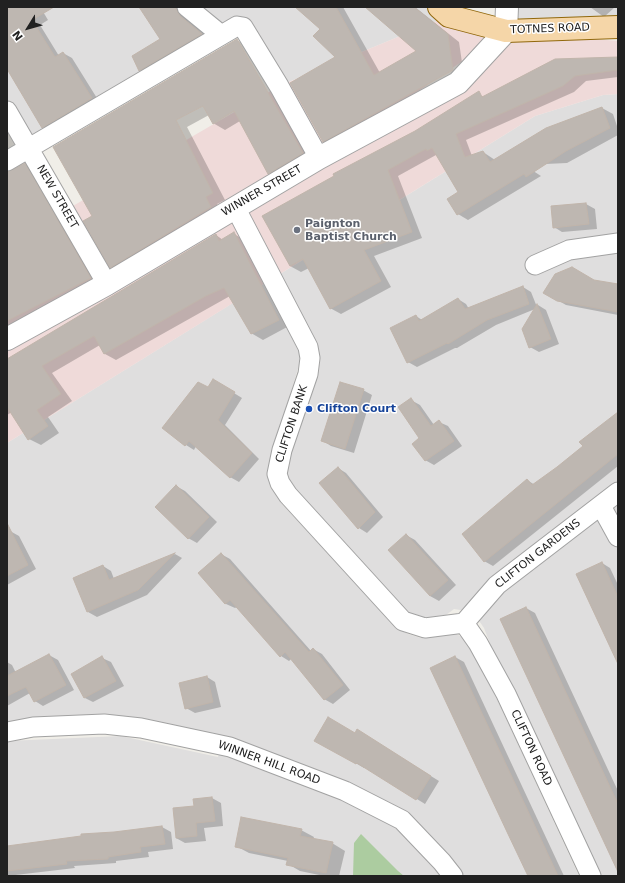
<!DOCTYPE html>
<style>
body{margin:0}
#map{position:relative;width:625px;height:883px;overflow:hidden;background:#f0eee8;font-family:"DejaVu Sans",sans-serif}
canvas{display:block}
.frame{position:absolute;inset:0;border:8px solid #212121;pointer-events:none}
.north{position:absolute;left:8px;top:8px;width:40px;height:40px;-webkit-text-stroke:3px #fff;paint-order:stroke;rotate:233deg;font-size:11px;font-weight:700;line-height:16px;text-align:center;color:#212121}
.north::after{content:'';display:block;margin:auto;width:14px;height:18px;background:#212121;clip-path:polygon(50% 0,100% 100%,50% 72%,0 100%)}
</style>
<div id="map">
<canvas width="625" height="883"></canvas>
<div class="frame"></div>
<div class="north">N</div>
</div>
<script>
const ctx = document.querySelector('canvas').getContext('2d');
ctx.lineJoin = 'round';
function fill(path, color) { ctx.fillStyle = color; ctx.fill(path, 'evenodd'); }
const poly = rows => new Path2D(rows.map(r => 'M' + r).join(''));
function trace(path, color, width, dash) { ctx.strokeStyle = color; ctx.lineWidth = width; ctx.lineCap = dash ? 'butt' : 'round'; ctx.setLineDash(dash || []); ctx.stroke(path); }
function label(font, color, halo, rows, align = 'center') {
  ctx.font = font + ' "DejaVu Sans",sans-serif'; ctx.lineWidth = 3; ctx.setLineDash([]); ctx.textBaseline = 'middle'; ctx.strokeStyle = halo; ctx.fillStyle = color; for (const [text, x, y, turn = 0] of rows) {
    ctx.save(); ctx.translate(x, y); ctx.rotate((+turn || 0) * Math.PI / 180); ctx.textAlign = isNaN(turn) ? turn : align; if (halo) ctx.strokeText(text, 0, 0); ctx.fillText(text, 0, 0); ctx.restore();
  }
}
fill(poly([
 [7,7,439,7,449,16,279,86,243,28,29,149,7,111],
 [507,7,618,7,618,22,506,31],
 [618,94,618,876,600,876,492,649,484,628,473,612,454,609,446,615,426,618,415,616,407,612,289,485,285,469,318,369,319,357,318,346,280,274,535,116,603,95],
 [265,283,301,352,301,359,269,463,268,478,270,486,283,505,397,628,408,634,421,638,455,633,471,643,579,876,460,876,431,838,228,742,7,726,7,443],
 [121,736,218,757,220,749,298,778,400,825,445,876,7,876,7,741]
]), '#dfdede');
fill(poly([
 [449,16,506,31,618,41,618,94,603,95,535,116,7,443,7,262,66,210,279,86],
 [504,33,400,115,324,155]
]), '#efdad9');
fill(poly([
 [361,834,398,871,404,876,353,876,354,843]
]), '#accca0');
fill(poly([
 [7,7,47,7,42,10,48,20,40,25,59,56,63,53,72,58,100,103,51,132,43,127,7,65],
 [141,7,176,7,185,14,188,21,210,39,148,75,140,70,161,40],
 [303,7,343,7,380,73,418,51,374,7,415,7,459,42,464,76,335,148,323,141,337,57,321,29],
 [590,7,615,7,604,17],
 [237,40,249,47,315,160,281,180,269,173,240,121,225,130,213,123,209,115,187,127,225,200,217,204,223,214,123,274,111,267,93,216],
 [618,58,618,77,586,81,574,92,466,140,472,156,483,152,495,160,602,108,613,114,618,129,618,135,567,163,524,165,541,176,468,220,458,214,459,193,438,157,436,155,398,176,422,238,374,256,391,287,341,314,330,308,309,268,301,272,290,266,264,217,481,96,484,97],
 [7,122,24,151,7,169,8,173,25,165,36,171,102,285,7,333],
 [586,204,595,209,597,229,562,232,554,227,552,207],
 [234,234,245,240,289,326,263,340,251,333,230,296,116,360,105,354,100,345,52,373,72,401,48,417,59,433,41,445,29,439,12,412,7,415,7,360,216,235,223,240],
 [594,281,618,286,618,315,566,305,545,293],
 [523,287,531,292,537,307,538,305,546,310,559,344,539,352,530,347,535,309,496,325,457,348,455,348,417,367,408,362,416,316,422,320,458,299,466,304,469,309],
 [221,385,242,398,225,425,259,459,239,482,230,477,196,446,194,450,186,445,208,389],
 [363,390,372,395,354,453,331,446,323,441],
 [411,400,420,405,434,425,439,422,448,426,462,446,434,465,425,460],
 [618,413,618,466,493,566,484,561,527,480,535,485,584,447],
 [338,468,346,473,383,517,367,533,359,528,320,483],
 [176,486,185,491,217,522,197,543,188,538],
 [10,531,19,536,36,569,7,585,7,533],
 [406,535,415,540,456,585,439,601,430,596],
 [175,554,182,558,147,595,97,617,88,612,74,579,103,566,111,571,114,579],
 [221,554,230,559,311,651,313,649,322,654,350,690,333,704,324,699,292,658,289,661,281,656,237,607,235,608,226,604,199,573],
 [602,563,610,568,618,585,618,660],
 [526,608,535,613,618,791,618,869],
 [49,655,58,660,74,690,43,706,35,701,30,693,7,706,7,662,12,665,16,673],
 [455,657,464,662,564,876,529,876],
 [102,658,111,662,124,686,93,702,85,698],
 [207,677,215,682,221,707,195,713,186,708],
 [356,734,366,736,439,781,425,804,365,767,364,768,316,740],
 [212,798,221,803,223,826,204,828,206,841,185,843,176,838,195,807,194,800],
 [162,827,171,832,173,849,148,852,149,857,116,861,116,863,74,866,75,868,7,876,7,847],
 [301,830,314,837,313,840,332,843,345,851,339,876,324,876,300,871,288,864,288,861,249,853,236,846]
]), '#0003');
const building = poly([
 [7,7,54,7,32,20,55,57,63,52,92,98,42,128,7,69,7,7],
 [139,7,175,7,180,16,202,34,139,71,132,56,160,39,139,7],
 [295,7,336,7,374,75,416,51,365,7,414,7,448,34,453,70,323,142,290,83,335,57,313,36,320,29,295,7],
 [237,39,303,153,268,174,234,111,213,124,203,106,176,120,213,193,206,197,211,207,110,268,83,221,92,216,53,147,237,39],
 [618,57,618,70,575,76,563,86,456,134,465,157,483,151,490,162,546,128,602,107,610,128,566,151,526,177,524,174,457,215,447,199,458,192,432,148,427,151,426,149,388,170,412,232,364,250,381,281,330,309,303,259,290,266,262,216,334,176,333,174,415,131,479,91,482,97,555,59,618,57],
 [25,163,91,278,7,321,7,172,25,163],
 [586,203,589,224,553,228,551,206,586,203],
 [234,232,279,320,251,334,224,288,206,296,104,354,94,336,42,366,61,394,37,410,48,426,28,440,7,407,7,359,216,234,219,241,234,232],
 [572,267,594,280,618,284,618,312,557,301,543,293,555,274,572,267],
 [523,286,529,304,487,320,448,344,447,343,407,363,390,328,416,315,419,321,458,298,465,309,523,286],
 [537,304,551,339,529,348,522,329,537,304],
 [213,379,235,392,218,420,252,453,230,478,189,441,185,446,162,428,198,382,208,387,213,379],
 [340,382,364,389,345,449,321,441,340,382],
 [411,398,431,426,439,420,454,441,425,461,412,444,419,438,398,407,411,398],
 [618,412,618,454,484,562,462,534,527,479,532,485,557,467,583,446,579,442,618,412],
 [338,467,375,512,358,529,319,483,338,467],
 [176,485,209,517,188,539,155,507,176,485],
 [7,523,28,565,7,576,7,523],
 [406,534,448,580,430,596,388,550,406,534],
 [175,553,138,590,87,612,73,578,103,565,109,580,175,553],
 [221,553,309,652,313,648,343,685,324,700,285,652,280,657,230,600,225,604,198,573,221,553],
 [602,562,618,597,618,664,576,574,602,562],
 [526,607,618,804,618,872,500,619,526,607],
 [49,654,66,685,34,702,26,687,7,696,7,676,49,654],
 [102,656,116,681,84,698,71,674,102,656],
 [455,656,527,809,558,876,528,876,508,834,430,668,455,656],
 [207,676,213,702,185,709,179,683,207,676],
 [328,717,355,733,357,729,431,776,416,800,357,763,356,764,314,741,328,717],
 [212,797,215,821,196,823,197,836,176,838,173,808,194,806,193,799,212,797],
 [241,817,302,829,300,836,333,842,326,873,286,865,288,858,235,847,241,817],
 [162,826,165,844,140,847,141,852,108,857,108,859,66,861,67,864,7,871,7,846,81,836,81,834,114,832,162,826]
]);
fill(building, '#beb7b1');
trace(building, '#c1b5ab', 1);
const minor = poly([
 [187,7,220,34],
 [7,111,107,284],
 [7,161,237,26,243,27,279,86,319,158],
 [235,207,308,347,310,358,308,374,282,450,277,474,280,483,288,495,403,621,425,628,464,623],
 [535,265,569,250,618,243],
 [601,506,618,537],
 [464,623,478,643,506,694,591,876],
 [464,623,497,585,618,492],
 [7,732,33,727,104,724,141,728,230,747,345,791,402,820,442,862,453,876]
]);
const tertiary = poly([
 [7,339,107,284,319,158,458,83,506,31,507,7]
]);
const primary = poly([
 [439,7,449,16,506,31,618,27]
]);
trace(minor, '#a2a2a2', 21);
trace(tertiary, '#a2a2a2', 24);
trace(primary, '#91680c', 24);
trace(minor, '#fff', 19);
trace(tertiary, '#fff', 22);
trace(primary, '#f5d6a8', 22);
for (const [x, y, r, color] of [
 [297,230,4,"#6b7280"],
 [309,409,4,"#1a4fb4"]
]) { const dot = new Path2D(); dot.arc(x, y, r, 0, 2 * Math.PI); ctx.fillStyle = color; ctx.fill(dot); trace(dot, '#fff', 1.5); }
label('11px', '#212121', '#fff', [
 ["TOTNES ROAD",550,29,-2],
 ["WINNER STREET",262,191,-30],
 ["NEW STREET",57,197,60],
 ["CLIFTON BANK",292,424,-72],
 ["CLIFTON GARDENS",538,554,-38],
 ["CLIFTON ROAD",531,748,65],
 ["WINNER HILL ROAD",269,763,20]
]);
label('bold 11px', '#5b616d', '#fff', [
 ["Paignton",305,224],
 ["Baptist Church",305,237]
], 'left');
label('bold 11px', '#164399', '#fff', [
 ["Clifton Court",317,409]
], 'left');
</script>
